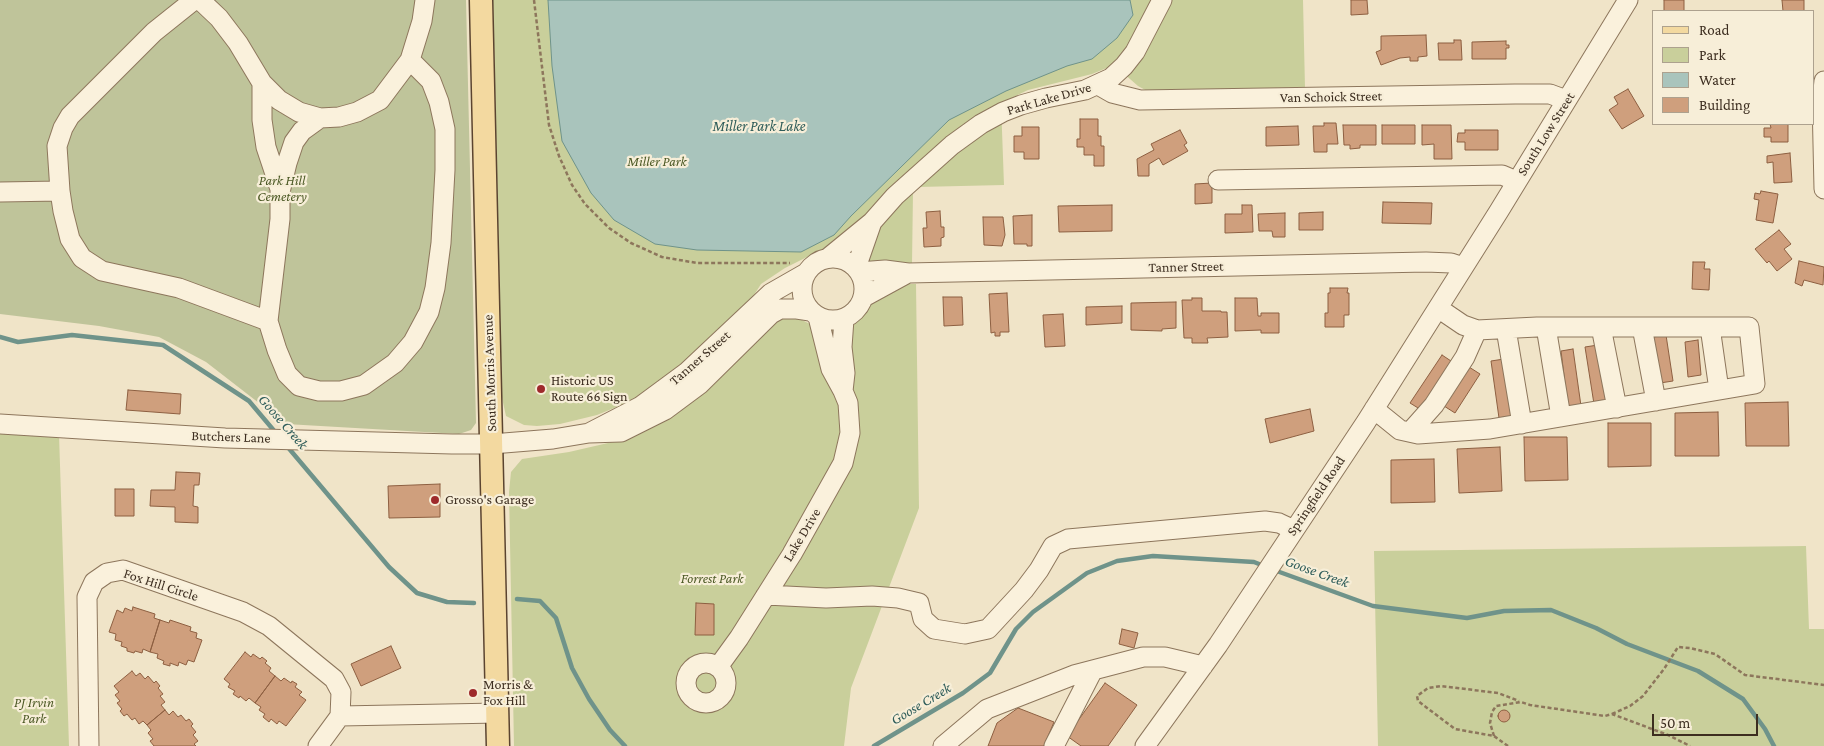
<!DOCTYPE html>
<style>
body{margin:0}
#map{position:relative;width:1824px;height:746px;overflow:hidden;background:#f0e4c8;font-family:"Crimson Pro",serif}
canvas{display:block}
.legend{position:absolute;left:1652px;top:10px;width:162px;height:115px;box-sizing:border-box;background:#f7eed8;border:1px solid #ada18e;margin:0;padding:6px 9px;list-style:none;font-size:15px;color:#3d2e20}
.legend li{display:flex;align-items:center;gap:10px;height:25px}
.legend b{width:25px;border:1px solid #ada18e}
.scale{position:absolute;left:1652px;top:714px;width:106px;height:22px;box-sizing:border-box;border:2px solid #3d2e20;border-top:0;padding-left:6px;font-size:15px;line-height:18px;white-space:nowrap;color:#3d2e20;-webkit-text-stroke:4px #f7eed8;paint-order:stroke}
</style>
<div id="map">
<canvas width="1824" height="746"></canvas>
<ul class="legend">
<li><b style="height:6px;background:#f3d9a0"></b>Road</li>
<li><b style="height:14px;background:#c9cf9b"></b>Park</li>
<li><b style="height:14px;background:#a9c4bc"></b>Water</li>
<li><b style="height:14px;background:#cf9f7d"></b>Building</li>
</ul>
<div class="scale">50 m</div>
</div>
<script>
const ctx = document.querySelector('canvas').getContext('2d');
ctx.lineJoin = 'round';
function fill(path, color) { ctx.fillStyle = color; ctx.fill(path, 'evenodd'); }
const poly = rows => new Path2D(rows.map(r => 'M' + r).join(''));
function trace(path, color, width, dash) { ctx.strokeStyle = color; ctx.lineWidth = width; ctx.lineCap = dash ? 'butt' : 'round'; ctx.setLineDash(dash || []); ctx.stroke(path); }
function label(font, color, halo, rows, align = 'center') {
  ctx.font = font + ' "Crimson Pro",serif'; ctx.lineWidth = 4.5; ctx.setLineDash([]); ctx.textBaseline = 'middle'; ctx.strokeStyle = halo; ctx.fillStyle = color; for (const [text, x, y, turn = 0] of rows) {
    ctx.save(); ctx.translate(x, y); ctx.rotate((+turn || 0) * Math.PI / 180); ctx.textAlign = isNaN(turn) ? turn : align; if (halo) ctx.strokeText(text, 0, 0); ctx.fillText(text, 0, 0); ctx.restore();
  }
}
fill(poly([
 [493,0,1303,0,1305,88,1147,91,1138,86,1114,65,1092,74,1028,90,1001,103,1004,185,918,187,913,192,912,264,867,263,833,244,785,268,761,284,754,295,692,359,636,399,597,415,560,424,537,426,524,425,506,416,502,398],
 [905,284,916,284,919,508,851,688,844,746,514,746,509,492,511,472,522,459,569,452,608,443,654,423,778,318,796,317,810,324,816,333,838,328,850,330,869,304],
 [0,430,59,434,69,746,0,746],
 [1806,546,1809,629,1824,629,1824,746,1378,746,1374,551]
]), '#c9cf9b');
fill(poly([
 [0,0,466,0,476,423,471,430,459,434,286,424,206,362,159,337,99,326,0,314]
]), '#bfc49a');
const water = poly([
 [548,0,1130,0,1133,15,1117,38,1092,59,1067,66,1006,91,949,120,851,216,834,235,801,252,697,250,655,244,614,220,591,193,562,141,552,66,548,0]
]);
fill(water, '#a9c4bc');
trace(water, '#6f938a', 1);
trace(poly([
 [0,337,18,342,72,335,163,345,249,401,276,433],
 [286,445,389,567,417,593,447,602,474,603],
 [1274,570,1373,606,1467,618,1504,611,1551,610,1596,628,1627,644,1698,671,1743,699,1765,729,1774,746],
 [517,599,540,601,556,618,572,668,589,699,610,730,625,746],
 [874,746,963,693,990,673,1016,629,1033,612,1087,573,1117,561,1153,556,1254,562,1264,566]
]), '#6f938a', 4.5);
const building = poly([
 [1351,0,1367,0,1368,14,1351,15,1351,0],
 [1664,0,1684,0,1684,11,1664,11,1664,0],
 [1782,0,1804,0,1804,11,1783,11,1782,0],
 [1426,35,1427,56,1418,57,1418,61,1410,61,1410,57,1400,58,1381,65,1376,52,1381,50,1381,36,1426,35],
 [1454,40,1461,40,1462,60,1439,60,1438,43,1454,43,1454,40],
 [1506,41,1506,45,1509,45,1509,48,1506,48,1506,59,1472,59,1472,42,1506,41],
 [1628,89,1644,116,1622,129,1609,110,1618,104,1614,97,1628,89],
 [1080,119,1098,119,1098,136,1101,136,1101,146,1104,146,1104,166,1094,166,1094,155,1084,155,1084,147,1077,147,1077,139,1080,139,1080,119],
 [1324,123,1336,123,1338,144,1327,144,1327,152,1314,152,1313,126,1324,126,1324,123],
 [1770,124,1788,124,1788,142,1771,142,1771,137,1764,137,1764,128,1771,128,1770,124],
 [1343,125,1376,125,1376,145,1360,145,1360,148,1350,149,1350,145,1344,145,1343,125],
 [1382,125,1415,125,1415,144,1382,144,1382,125],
 [1422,125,1451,125,1452,159,1434,159,1434,144,1422,145,1422,125],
 [1298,126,1299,145,1266,146,1266,127,1298,126],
 [1022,127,1039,127,1039,159,1024,159,1024,152,1014,152,1014,136,1022,136,1022,127],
 [1180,130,1187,143,1184,145,1188,151,1163,165,1159,158,1149,164,1149,176,1138,176,1137,159,1154,150,1151,144,1180,130],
 [1465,130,1498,130,1498,150,1465,150,1465,142,1457,142,1458,133,1465,133,1465,130],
 [1790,153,1792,182,1774,183,1773,162,1767,163,1767,156,1790,153],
 [1212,183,1212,203,1195,204,1195,184,1212,183],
 [1761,191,1778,194,1773,223,1756,220,1759,200,1754,199,1755,193,1760,194,1761,191],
 [1383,202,1432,203,1431,224,1382,223,1383,202],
 [1112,205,1112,231,1059,232,1058,206,1112,205],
 [1242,205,1252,205,1253,232,1225,233,1225,214,1242,214,1242,205],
 [940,211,941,227,944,227,944,237,941,238,941,246,924,247,923,228,927,228,926,212,940,211],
 [1323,212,1323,230,1299,230,1299,213,1323,212],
 [1285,213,1285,237,1273,237,1272,231,1259,231,1258,214,1285,213],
 [1032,215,1032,246,1027,246,1027,244,1014,244,1013,216,1032,215],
 [983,217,1003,217,1005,235,1002,246,984,245,983,217],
 [1779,230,1791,244,1784,249,1792,259,1777,271,1769,261,1767,263,1755,249,1779,230],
 [1799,261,1824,267,1823,285,1804,280,1802,286,1795,283,1799,261],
 [1693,262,1705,262,1704,269,1710,269,1709,290,1692,289,1693,262],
 [1330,288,1348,288,1347,293,1349,293,1349,315,1344,315,1344,327,1325,327,1325,313,1328,313,1328,293,1330,293,1330,288],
 [1007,293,1009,332,1000,332,1000,336,995,336,995,332,991,333,989,294,1007,293],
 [943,297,962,297,963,325,944,326,943,297],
 [1192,298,1202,298,1202,311,1221,311,1221,312,1227,312,1228,337,1207,338,1208,343,1192,343,1192,338,1184,338,1182,300,1192,300,1192,298],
 [1235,298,1257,298,1258,316,1261,316,1261,313,1279,313,1279,333,1261,333,1261,330,1235,331,1235,298],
 [1176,302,1176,328,1162,329,1162,331,1131,330,1131,303,1176,302],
 [1122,306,1122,323,1086,325,1086,307,1122,306],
 [1063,314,1065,346,1045,347,1043,315,1063,314],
 [1666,335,1673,381,1660,383,1653,337,1666,335],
 [1698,340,1701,375,1688,377,1685,342,1698,340],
 [1598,345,1607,402,1594,404,1585,347,1598,345],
 [1573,349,1581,406,1568,408,1561,351,1573,349],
 [1442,355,1454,363,1423,411,1410,403,1442,355],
 [1504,359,1512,416,1499,418,1491,361,1504,359],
 [1469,367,1480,374,1455,413,1444,406,1469,367],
 [128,390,181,394,180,414,126,410,128,390],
 [1788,402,1789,446,1746,446,1745,403,1788,402],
 [1310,409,1314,431,1270,443,1265,419,1310,409],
 [1718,412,1719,456,1675,456,1675,413,1718,412],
 [1608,423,1651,423,1651,466,1608,467,1608,423],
 [1524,437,1567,437,1568,480,1525,481,1524,437],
 [1500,447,1502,491,1459,493,1457,449,1500,447],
 [1434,459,1435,502,1391,503,1391,460,1434,459],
 [176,472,200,473,199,485,194,485,193,506,198,507,198,523,175,522,175,507,150,506,151,490,175,490,176,472],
 [440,484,440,517,389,518,388,486,440,484],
 [115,489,134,489,134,516,115,516,115,489],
 [696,603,714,604,714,635,695,635,696,603],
 [133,607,155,614,154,618,160,620,150,652,143,649,142,653,135,651,134,653,127,651,127,648,121,646,122,642,115,640,116,634,109,632,117,610,123,613,125,608,132,611,133,607],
 [160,620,169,623,170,620,191,627,190,631,197,633,196,638,202,640,194,662,188,660,186,665,179,662,178,666,170,663,170,666,163,664,164,661,157,658,158,654,150,652,160,620],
 [1122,629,1138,633,1134,648,1119,644,1122,629],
 [391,646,401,668,361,686,351,664,391,646],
 [245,652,251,657,253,654,260,659,262,657,267,661,265,663,271,668,269,671,275,676,255,703,249,698,246,701,240,696,239,698,233,694,235,691,228,687,230,684,224,679,245,652],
 [132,671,136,676,140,673,145,679,148,676,154,683,156,681,160,686,158,688,163,694,160,696,165,702,161,705,165,710,147,725,143,721,139,724,135,718,132,720,127,714,124,716,120,711,122,709,117,703,120,701,115,695,119,692,114,686,132,671],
 [275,676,281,681,284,678,291,683,292,681,297,684,295,687,302,692,299,695,306,700,286,726,279,721,277,724,271,719,269,722,263,717,265,714,259,710,261,707,255,703,275,676],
 [1105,683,1137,705,1108,746,1081,746,1067,736,1105,683],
 [1018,708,1054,722,1044,746,988,746,997,723,1018,708],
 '1498 716a6 6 0 1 1 12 0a6 6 0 1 1-12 0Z',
 [165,710,169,715,173,711,178,717,181,715,186,721,189,719,193,724,191,726,196,732,193,735,198,741,194,744,196,746,154,746,150,741,153,739,148,733,151,730,147,725,165,710]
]);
fill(building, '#cf9f7d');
trace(building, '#8d5f41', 1);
const minor = poly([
 [200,0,219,18,238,43,262,83,279,100,299,112,320,118,339,117,357,112,380,100,410,60],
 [1824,81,1822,99,1824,189],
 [262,83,262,120,266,147,280,189],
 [1098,85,1112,93,1140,100,1515,94,1550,94,1566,100],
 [1218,180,1502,175,1516,181],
 [60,191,57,146,63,128,70,116,154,32,194,0],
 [0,192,60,191,63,211,70,239,82,258,102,271,179,288,268,321,277,350,287,374,299,386,319,391,341,391,364,385,395,363,413,342,429,312,435,288,441,243,445,170,445,129,439,102,431,81,410,60,422,21,425,0],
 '802 289a31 31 0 1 1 62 0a31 31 0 1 1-62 0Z',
 [828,258,872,222,895,196,952,145,981,124,1003,112,1021,105,1046,98,1085,90,1111,78,1124,66,1135,52,1162,0],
 [856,268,872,222],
 [859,272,885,270,908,273,1426,262,1451,263,1463,267],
 [806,273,771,293,687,372,641,406,589,433,621,432,665,410,700,384,771,314,780,309,797,309,810,311],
 [864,297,908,273],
 [818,317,831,369,843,391,845,373,842,347,844,319],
 [268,321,280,219,280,192,287,163,294,142,302,131,320,118],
 [1546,327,1561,417],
 [1601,327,1617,408],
 [1642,327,1656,401],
 [1710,327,1719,390],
 [1506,329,1522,424],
 [1374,409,1400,430,1418,434,1490,429,1755,384,1749,327,1537,327,1477,330,1463,325,1438,308],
 [0,424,225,438,452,444,492,444,553,439,589,433],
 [1410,432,1434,405,1465,357,1477,330],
 [766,595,826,598,872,596,898,598,919,603,923,619,934,629,965,634,988,629,1024,590,1039,570,1053,546,1068,539,1265,521,1279,523,1294,530],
 '686 683a20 20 0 1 1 40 0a20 20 0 1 1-40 0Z',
 [718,667,739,638,792,554,843,463,850,433,848,403,843,391],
 [340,716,498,713],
 [89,746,87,597,94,582,107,573,123,570,243,612,269,626,334,679,341,692,340,716,318,746],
 [943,746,987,709,1074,675,1143,657,1165,657,1203,666],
 [1054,746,1093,670],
 [1145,746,1218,645,1366,422,1499,211,1628,0]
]);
const major = poly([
 [481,0,498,746]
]);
trace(minor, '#8d765c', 21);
trace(major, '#5b4430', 25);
trace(poly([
 [534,0,549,125,559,156,572,185,585,204,609,228,631,243,662,257,697,263,790,263],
 [1612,714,1630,706,1643,696,1664,669,1678,647,1690,648,1715,654,1745,675,1824,685],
 [1494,736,1490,723,1492,712,1496,706,1521,702,1530,705,1605,716,1612,714,1668,735,1690,746],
 [1508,746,1494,736,1455,729,1418,701,1417,696,1428,688,1441,686,1498,693,1519,701]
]), '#8d765c', 2.5, [4, 2.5]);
trace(minor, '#faf1dc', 19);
trace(major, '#f3d9a0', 22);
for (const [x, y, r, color] of [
 [541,389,5,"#9e2a2b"],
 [435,500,5,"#9e2a2b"],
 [473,693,5,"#9e2a2b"]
]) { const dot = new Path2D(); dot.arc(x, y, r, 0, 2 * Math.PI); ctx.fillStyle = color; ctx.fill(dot); trace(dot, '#f7eed8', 2); }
label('14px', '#3d2e20', '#f7eed8', [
 ["Van Schoick Street",1331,97,-1],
 ["Park Lake Drive",1049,99,-16],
 ["South Low Street",1546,134,-58],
 ["Tanner Street",1186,267,-1],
 ["Tanner Street",700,358,-41],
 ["South Morris Avenue",490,373,-92],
 ["Butchers Lane",231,437,2],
 ["Springfield Road",1316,496,-56],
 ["Lake Drive",802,535,-59],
 ["Fox Hill Circle",161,585,18]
]);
label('italic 14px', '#4d5a26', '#f7eed8', [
 ["Miller Park",657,162],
 ["Park Hill",282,181],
 ["Cemetery",282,197],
 ["Forrest Park",712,579],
 ["PJ Irvin",34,703],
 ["Park",34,719]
]);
label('14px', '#3d2e20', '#f7eed8', [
 ["Historic US",551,381],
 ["Route 66 Sign",551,397],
 ["Grosso's Garage",445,500],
 ["Morris &",483,685],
 ["Fox Hill",483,701]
], 'left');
label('italic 15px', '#2f5d5a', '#f7eed8', [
 ["Miller Park Lake",759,126],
 ["Goose Creek",283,422,49],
 ["Goose Creek",1317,572,20],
 ["Goose Creek",921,704,-31]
]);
</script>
